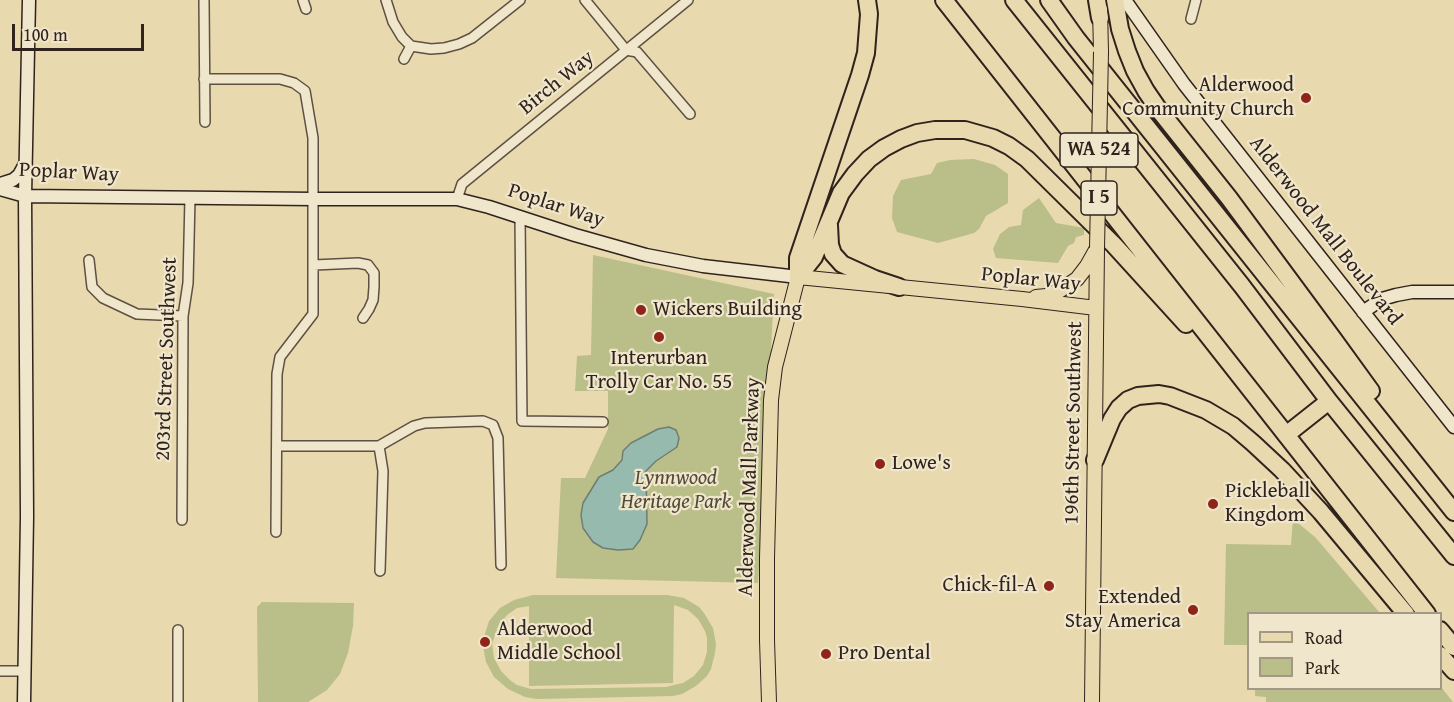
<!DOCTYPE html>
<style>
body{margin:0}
#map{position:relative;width:1454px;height:702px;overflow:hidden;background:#e8d9af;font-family:"Gentium Book Plus",serif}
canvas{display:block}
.legend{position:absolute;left:1247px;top:612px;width:195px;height:78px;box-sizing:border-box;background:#f0e6cb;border:2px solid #a39885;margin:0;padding:8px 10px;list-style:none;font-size:18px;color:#30231d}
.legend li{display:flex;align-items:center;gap:12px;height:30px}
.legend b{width:30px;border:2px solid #a39885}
.scale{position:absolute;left:12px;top:24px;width:132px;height:27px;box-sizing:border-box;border:3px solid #30231d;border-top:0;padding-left:8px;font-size:18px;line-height:21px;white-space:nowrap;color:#30231d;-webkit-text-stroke:4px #f0e6cb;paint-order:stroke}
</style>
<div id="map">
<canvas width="1454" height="702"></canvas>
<ul class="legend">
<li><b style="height:8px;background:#e8d9af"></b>Road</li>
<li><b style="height:16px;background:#babe88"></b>Park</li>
</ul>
<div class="scale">100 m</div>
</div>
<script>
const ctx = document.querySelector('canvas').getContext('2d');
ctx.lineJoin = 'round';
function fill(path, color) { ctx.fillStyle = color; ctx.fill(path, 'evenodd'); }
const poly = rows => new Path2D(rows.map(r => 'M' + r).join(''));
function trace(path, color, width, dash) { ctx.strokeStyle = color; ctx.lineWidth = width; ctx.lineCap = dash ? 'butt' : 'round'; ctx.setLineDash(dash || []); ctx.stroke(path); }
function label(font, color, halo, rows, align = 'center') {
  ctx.font = font + ' "Gentium Book Plus",serif'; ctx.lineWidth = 4.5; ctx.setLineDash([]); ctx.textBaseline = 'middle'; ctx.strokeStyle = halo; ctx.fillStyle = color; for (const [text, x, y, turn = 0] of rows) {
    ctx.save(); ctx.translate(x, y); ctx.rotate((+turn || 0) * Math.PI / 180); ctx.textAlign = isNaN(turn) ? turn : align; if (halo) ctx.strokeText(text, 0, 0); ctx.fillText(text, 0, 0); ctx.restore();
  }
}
fill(poly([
 [974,159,995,165,1008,174,1008,203,986,216,979,229,974,233,938,243,897,232,892,218,893,196,901,180,931,174,937,163,950,160],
 [1039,198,1056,223,1084,228,1084,235,1076,237,1074,243,1068,246,1058,263,996,258,993,249,1000,234,1009,227,1021,225,1023,210],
 [593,255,774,294,758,583,556,578,561,478,585,478,608,429,608,391,575,391,577,356,591,355],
 [1293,519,1315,537,1380,613,1248,614,1248,645,1224,645,1226,544,1291,545],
 [533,595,667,595,684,598,699,607,704,613,713,628,716,644,715,653,711,669,707,676,696,686,682,694,673,696,537,699,525,697,508,689,494,677,486,662,483,646,484,637,489,621,500,608,514,600],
 [674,605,688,610,698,619,705,631,707,638,707,652,703,665,694,676,683,683,666,687,531,689,517,685,511,681,501,671,494,658,492,644,498,626,507,615,517,608,529,606,529,686,673,683],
 [262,602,354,603,353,626,348,653,340,674,327,690,308,702,258,702,257,607],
 [1441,687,1453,702,1266,702,1266,697,1255,696,1255,689,1440,688]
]), '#babe88');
const water = poly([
 [669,427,676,430,679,438,677,447,656,461,646,471,647,524,640,540,633,549,618,550,603,548,593,542,583,528,581,515,583,503,599,477,613,470,622,460,623,451,631,443,658,429,669,427]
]);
fill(water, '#97baae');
trace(water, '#6e7e74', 1.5);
const street = poly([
 [204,0,205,122],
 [303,0,306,9],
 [386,0,393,22,402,37,411,46,431,49,444,48,459,44,472,38,520,0],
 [585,0,626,50,637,52,690,114],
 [1191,19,1196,0],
 [404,59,411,46],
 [204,79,280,79,294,83,305,91,313,138,313,314,280,357,277,374,276,532],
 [457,199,462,184,688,0],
 [520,216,522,421,603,422],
 [89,260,92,287,103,298,137,314,183,316],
 [314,265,358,263,368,265,374,273,374,287,373,300,369,309,363,318],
 [277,446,379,446,414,426,425,423,483,421,493,425,498,438,501,565],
 [379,446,383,471,380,571],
 [182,520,183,316,188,283,190,198],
 [0,671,24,671],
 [178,702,178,630]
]);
const secondary = poly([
 [1125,0,1184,84,1454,427],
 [0,184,13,180,19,175,25,164],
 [0,189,25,196,314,199,457,199,489,207,575,235,646,255,703,266,798,277],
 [1363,312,1382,299,1396,295,1412,292,1454,292],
 [24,702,27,517,25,196,29,0]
]);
const primary = poly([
 [1100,9,1101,52],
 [1036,297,1046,296,1059,291,1077,279,1087,266,1096,250],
 [769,702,767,640,767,558,771,400,775,367,798,277,1022,299,1096,308],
 [1092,702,1097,248]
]);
const highway = poly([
 [944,0,1427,614],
 [1014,0,1242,286,1329,401,1454,556],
 [1049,0,1076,38,1454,512],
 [1097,0,1100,18],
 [1115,0,1120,29,1127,51,1135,71,1146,91,1159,110,1229,198,1334,340,1371,391],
 [829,225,830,245,833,254,842,264,875,279,899,287],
 [798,277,814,257,841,193,855,174,869,159,884,148,901,139,917,133,935,130,965,130,993,138,1009,146,1027,159,1114,245,1186,324],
 [798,277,798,258,860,75,866,53,869,14,867,0],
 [1286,435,1329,401],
 [1095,460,1112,419,1119,408,1128,400,1138,396,1159,394,1170,396,1206,410,1233,426,1253,443,1282,470,1321,512,1406,614],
 [1440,630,1454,647],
 [1440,655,1454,671]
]);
trace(street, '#5e5042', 12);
trace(secondary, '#30231d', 15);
trace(primary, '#30231d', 16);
trace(highway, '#30231d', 20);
trace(street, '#f0e6cb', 9);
trace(secondary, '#f0e6cb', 12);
trace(primary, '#e8d9af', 14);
trace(highway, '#e8d9af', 16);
const primaryBridge = poly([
 [1097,248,1101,52]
]);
trace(primaryBridge, '#30231d', 16, []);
trace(primaryBridge, '#e8d9af', 14);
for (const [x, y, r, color] of [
 [1306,98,6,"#8f2418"],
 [641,310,6,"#8f2418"],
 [659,337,6,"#8f2418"],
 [880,464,6,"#8f2418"],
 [1213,504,6,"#8f2418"],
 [1049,586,6,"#8f2418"],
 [1193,610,6,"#8f2418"],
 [485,642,6,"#8f2418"],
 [826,654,6,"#8f2418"]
]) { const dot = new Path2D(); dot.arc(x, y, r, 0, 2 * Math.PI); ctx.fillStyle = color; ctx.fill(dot); trace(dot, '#f0e6cb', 2); }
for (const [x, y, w] of [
 [1099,150,78],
 [1099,198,36]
]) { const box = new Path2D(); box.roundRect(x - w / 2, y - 17, w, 34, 4.5); ctx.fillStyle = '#f0e6cb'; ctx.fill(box); trace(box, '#30231d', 1.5); }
label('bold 20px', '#30231d', null, [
 ["WA 524",1099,150],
 ["I 5",1099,198]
]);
label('21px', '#30231d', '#f0e6cb', [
 ["Birch Way",557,83,-39],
 ["Poplar Way",69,173,3],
 ["Poplar Way",556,206,18],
 ["Alderwood Mall Boulevard",1325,231,52],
 ["Poplar Way",1031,280,6],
 ["203rd Street Southwest",167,359,-88],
 ["196th Street Southwest",1074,423,-89],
 ["Alderwood Mall Parkway",750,487,-88]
]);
label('21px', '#30231d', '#f0e6cb', [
 ["Alderwood",1294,86,"right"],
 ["Community Church",1294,110,"right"],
 ["Wickers Building",653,310],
 ["Interurban",659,359,"center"],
 ["Trolly Car No. 55",659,383,"center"],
 ["Lowe's",892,464],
 ["Pickleball",1225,492],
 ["Kingdom",1225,516],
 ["Chick-fil-A",1037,586,"right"],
 ["Extended",1181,598,"right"],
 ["Stay America",1181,622,"right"],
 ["Alderwood",497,630],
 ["Middle School",497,654],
 ["Pro Dental",838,654]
], 'left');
label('italic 21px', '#524a38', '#f0e6cb', [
 ["Lynnwood",676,479],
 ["Heritage Park",676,503]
]);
</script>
